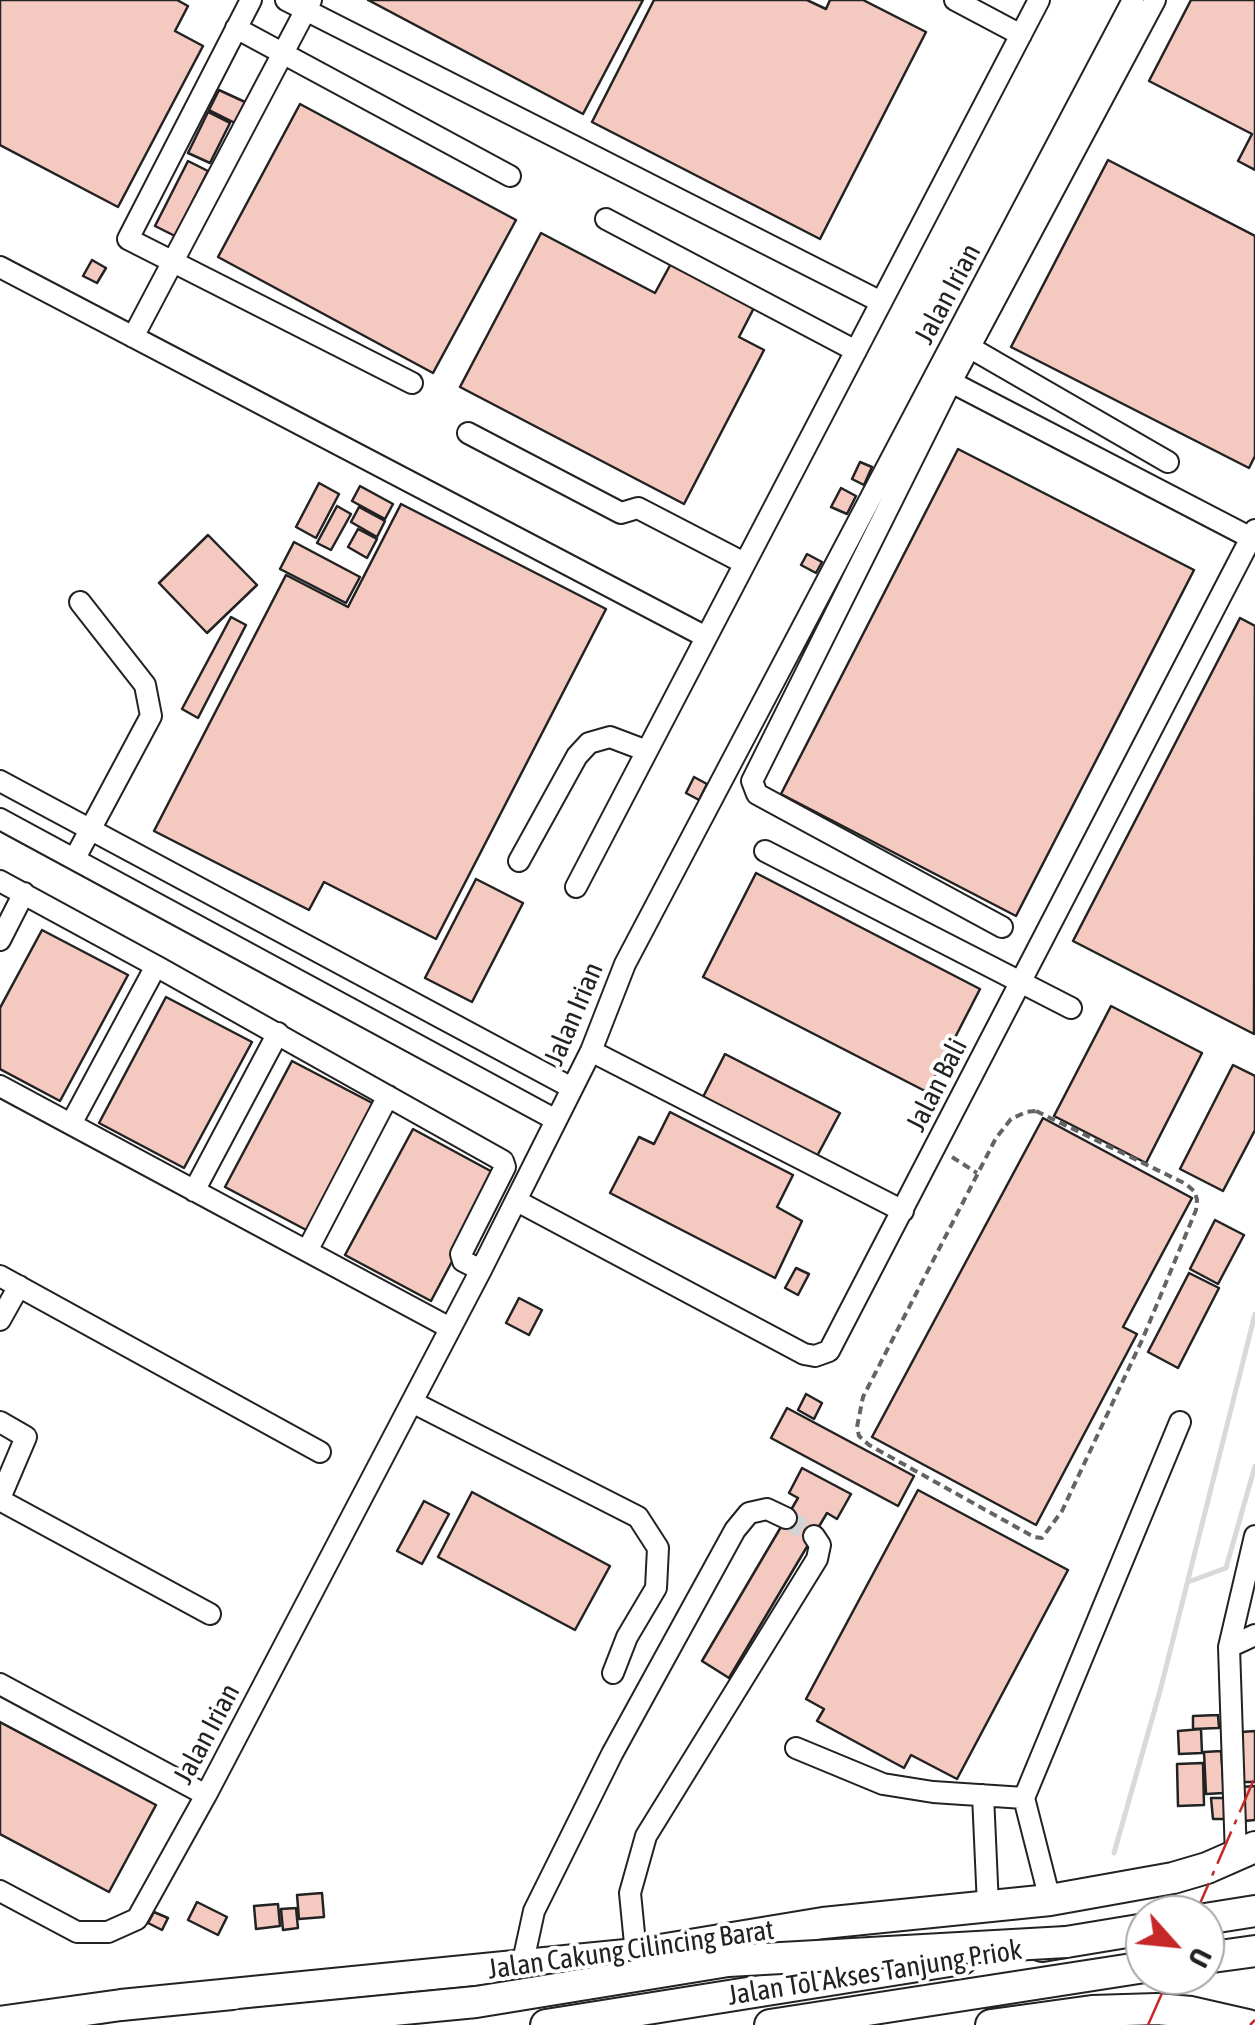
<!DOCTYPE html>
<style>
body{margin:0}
#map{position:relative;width:1255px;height:2025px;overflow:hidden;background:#fff;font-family:"Asap Condensed",sans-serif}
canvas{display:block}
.north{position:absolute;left:1125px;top:1895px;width:100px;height:100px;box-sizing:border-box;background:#fff;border:2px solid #a7a7a7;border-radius:50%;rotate:117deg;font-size:28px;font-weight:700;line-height:40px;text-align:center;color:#222}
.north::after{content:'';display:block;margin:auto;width:35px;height:45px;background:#c62828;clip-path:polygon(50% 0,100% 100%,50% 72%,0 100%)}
</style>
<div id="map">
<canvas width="1255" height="2025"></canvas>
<div class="north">U</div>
</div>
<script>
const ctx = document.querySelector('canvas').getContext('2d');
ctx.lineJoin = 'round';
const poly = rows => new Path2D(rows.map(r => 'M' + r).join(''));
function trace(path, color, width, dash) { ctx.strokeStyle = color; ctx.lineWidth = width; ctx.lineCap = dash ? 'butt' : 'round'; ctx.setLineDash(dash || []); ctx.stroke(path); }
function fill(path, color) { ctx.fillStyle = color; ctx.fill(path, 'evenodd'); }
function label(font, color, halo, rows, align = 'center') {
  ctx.font = font + ' "Asap Condensed",sans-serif'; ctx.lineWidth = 8; ctx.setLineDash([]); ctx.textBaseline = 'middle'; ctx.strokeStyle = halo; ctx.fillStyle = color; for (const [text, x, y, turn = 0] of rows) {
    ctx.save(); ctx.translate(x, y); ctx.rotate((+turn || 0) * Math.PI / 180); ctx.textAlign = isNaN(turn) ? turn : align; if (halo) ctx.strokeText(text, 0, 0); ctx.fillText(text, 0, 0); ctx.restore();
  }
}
trace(poly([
 [1188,1582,1226,1568,1255,1466],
 [1114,1853,1160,1691,1255,1314]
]), '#d9d9d9', 5);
const building = poly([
 [0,0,177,0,188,6,175,31,203,46,118,207,0,145,0,0],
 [368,0,643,0,583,114,368,0],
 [654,0,807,0,826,9,830,0,863,0,926,32,820,239,592,122,654,0],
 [1191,0,1255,0,1255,170,1238,161,1252,134,1149,81,1191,0],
 [219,90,245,102,235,123,209,110,219,90],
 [300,104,516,220,433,373,218,257,300,104],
 [208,112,230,123,210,163,188,153,208,112],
 [1108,160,1255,236,1255,456,1249,468,1011,347,1108,160],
 [188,161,208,171,175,236,155,226,188,161],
 [541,233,655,293,674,258,757,302,739,337,764,350,684,504,460,387,541,233],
 [92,260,106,268,97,283,83,276,92,260],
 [958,449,1194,570,1016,916,781,794,958,449],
 [860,462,872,467,864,485,852,479,860,462],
 [319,483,339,494,316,538,296,527,319,483],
 [360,486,393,504,385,519,352,501,360,486],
 [841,488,856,496,847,514,831,507,841,488],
 [401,504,606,609,436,939,324,882,309,910,154,831,286,575,348,607,401,504],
 [337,506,351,514,331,550,317,543,337,506],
 [359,507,385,521,377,537,351,522,359,507],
 [358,529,377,539,367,558,348,547,358,529],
 [208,535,257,585,207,633,159,583,208,535],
 [294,542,360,577,346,603,280,569,294,542],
 [807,554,822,562,816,573,801,565,807,554],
 [231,617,246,625,198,718,182,709,231,617],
 [1240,618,1255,626,1254,1034,1073,941,1240,618],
 [694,777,707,784,699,800,686,793,694,777],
 [756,873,980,989,927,1092,703,977,756,873],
 [476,879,523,903,472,1002,425,978,476,879],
 [42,930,128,975,60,1101,0,1069,0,1008,42,930],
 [166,997,252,1042,184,1168,99,1123,166,997],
 [1111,1006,1202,1053,1146,1163,1054,1116,1111,1006],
 [725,1054,840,1113,816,1158,702,1099,725,1054],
 [292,1061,378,1106,310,1232,225,1187,292,1061],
 [1233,1065,1255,1076,1255,1130,1223,1191,1180,1169,1233,1065],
 [670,1112,793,1175,777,1207,802,1221,775,1278,610,1193,639,1137,654,1144,670,1112],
 [1043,1118,1192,1198,1123,1327,1137,1334,1036,1525,872,1437,1043,1118],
 [413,1129,498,1175,431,1301,345,1255,413,1129],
 [1215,1220,1244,1235,1218,1284,1190,1269,1215,1220],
 [796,1268,809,1274,798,1295,785,1288,796,1268],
 [1189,1273,1219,1288,1178,1368,1148,1352,1189,1273],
 [519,1298,542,1310,529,1335,506,1323,519,1298],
 [806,1394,822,1403,814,1419,798,1410,806,1394],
 [787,1408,914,1476,898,1506,771,1438,787,1408],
 [802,1468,851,1494,837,1519,827,1513,729,1678,702,1661,798,1498,789,1493,802,1468],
 [918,1490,1068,1570,957,1779,911,1755,904,1768,817,1721,824,1709,806,1699,918,1490],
 [472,1492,610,1566,575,1630,438,1557,472,1492],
 [424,1501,449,1514,422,1564,397,1551,424,1501],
 [1218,1715,1219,1728,1193,1729,1193,1716,1218,1715],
 [0,1722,156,1805,109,1892,0,1834,0,1722],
 [1201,1729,1202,1753,1179,1754,1178,1731,1201,1729],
 [1255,1731,1255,1782,1243,1782,1241,1732,1255,1731],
 [1221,1751,1224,1793,1206,1794,1204,1752,1221,1751],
 [1203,1763,1204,1805,1178,1806,1177,1764,1203,1763],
 [1255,1786,1255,1820,1244,1821,1241,1787,1255,1786],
 [1211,1798,1225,1798,1226,1819,1213,1819,1211,1798],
 [322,1893,324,1917,299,1919,297,1895,322,1893],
 [197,1902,227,1917,218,1935,188,1920,197,1902],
 [278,1904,280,1926,256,1929,254,1906,278,1904],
 [296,1908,298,1928,283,1930,281,1909,296,1908],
 [154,1912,168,1918,162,1930,148,1923,154,1912]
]);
fill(building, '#f3c9c0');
trace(building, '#222', 2.5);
trace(poly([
 [786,1518,814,1536]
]), '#d3d3d3', 20, [20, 10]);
const minor = poly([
 [251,0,128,239,412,383],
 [286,0,881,302],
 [955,0,1021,35],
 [236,28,510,176],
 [606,219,856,351],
 [0,267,706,637],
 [133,337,311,0],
 [969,347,1168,462],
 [951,382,1251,538],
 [468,433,621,513,638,508,744,563],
 [0,781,572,1088],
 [0,819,556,1120],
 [765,851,1071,1008],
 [75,858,151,716,145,685,80,602],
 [519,861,577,756,589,743,610,737,647,751],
 [0,881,156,966,71,1124],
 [576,887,1039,0],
 [1002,927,757,794,752,781,951,382,1155,0],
 [0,940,24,893],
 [156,966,503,1161,505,1167,461,1254,463,1261,481,1270],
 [591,1051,903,1211],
 [0,1086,450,1328],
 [194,1191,278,1033],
 [517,1201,804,1354,815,1356,829,1351,1255,530],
 [307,1251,388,1096],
 [0,1276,320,1452],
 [0,1320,19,1286],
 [412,1402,638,1517,658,1548,656,1588,627,1637,613,1673],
 [0,1422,26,1437,0,1498],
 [0,1500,210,1614],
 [1229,1647,1255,1536],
 [0,1684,206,1795],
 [796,1748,883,1784,933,1792,1024,1798],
 [983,1795,988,1906],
 [1236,1857,1229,1647,1255,1635],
 [0,1891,77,1932,108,1932,137,1919,206,1795,481,1270,591,1051,625,964,1133,0],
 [1050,1900,1024,1798,1180,1422],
 [636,1954,630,1893,646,1836,817,1559,820,1545,814,1536],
 [522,1966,534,1911,612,1754,735,1530,749,1513,767,1509,786,1518]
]);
const highway = poly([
 [1205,1919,1255,1911],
 [1042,1946,1145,1929],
 [1205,1958,1255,1951],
 [0,2022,121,2005,636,1954,823,1923,1050,1900,1173,1878,1207,1868,1255,1847],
 [546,2025,962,1959],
 [770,2025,1145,1967],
 [991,2025,1092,2011,1157,2009,1191,2012,1248,2025]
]);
trace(minor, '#222', 24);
trace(highway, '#222', 34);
trace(poly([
 [1036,1111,1186,1184,1195,1192,1197,1200,1196,1210,1143,1338,1062,1511,1042,1538,1034,1537,869,1445,859,1436,857,1427,863,1397,996,1138,1011,1119,1026,1112,1036,1111],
 [952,1157,977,1173]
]), '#646464', 4, [8, 5]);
trace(minor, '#fff', 20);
trace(highway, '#fff', 30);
const highwayBridge = poly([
 [240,2025,476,2002,728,1961,1066,1942]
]);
trace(highwayBridge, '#222', 34, []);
trace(highwayBridge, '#fff', 30);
trace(poly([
 [1195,1915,1255,1777],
 [1148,2025,1170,1975],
 [1250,2025,1255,2020]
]), '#c62828', 2.5, [35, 8, 5, 8]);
label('28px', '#222', '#fff', [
 ["Jalan Irian",948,294,-62],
 ["Jalan Irian",574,1014,-67],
 ["Jalan Bali",937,1085,-63],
 ["Jalan Irian",207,1734,-62],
 ["Jalan Cakung Cilincing Barat",631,1950,-8],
 ["Jalan Tol Akses Tanjung Priok",875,1973,-9]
]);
</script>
